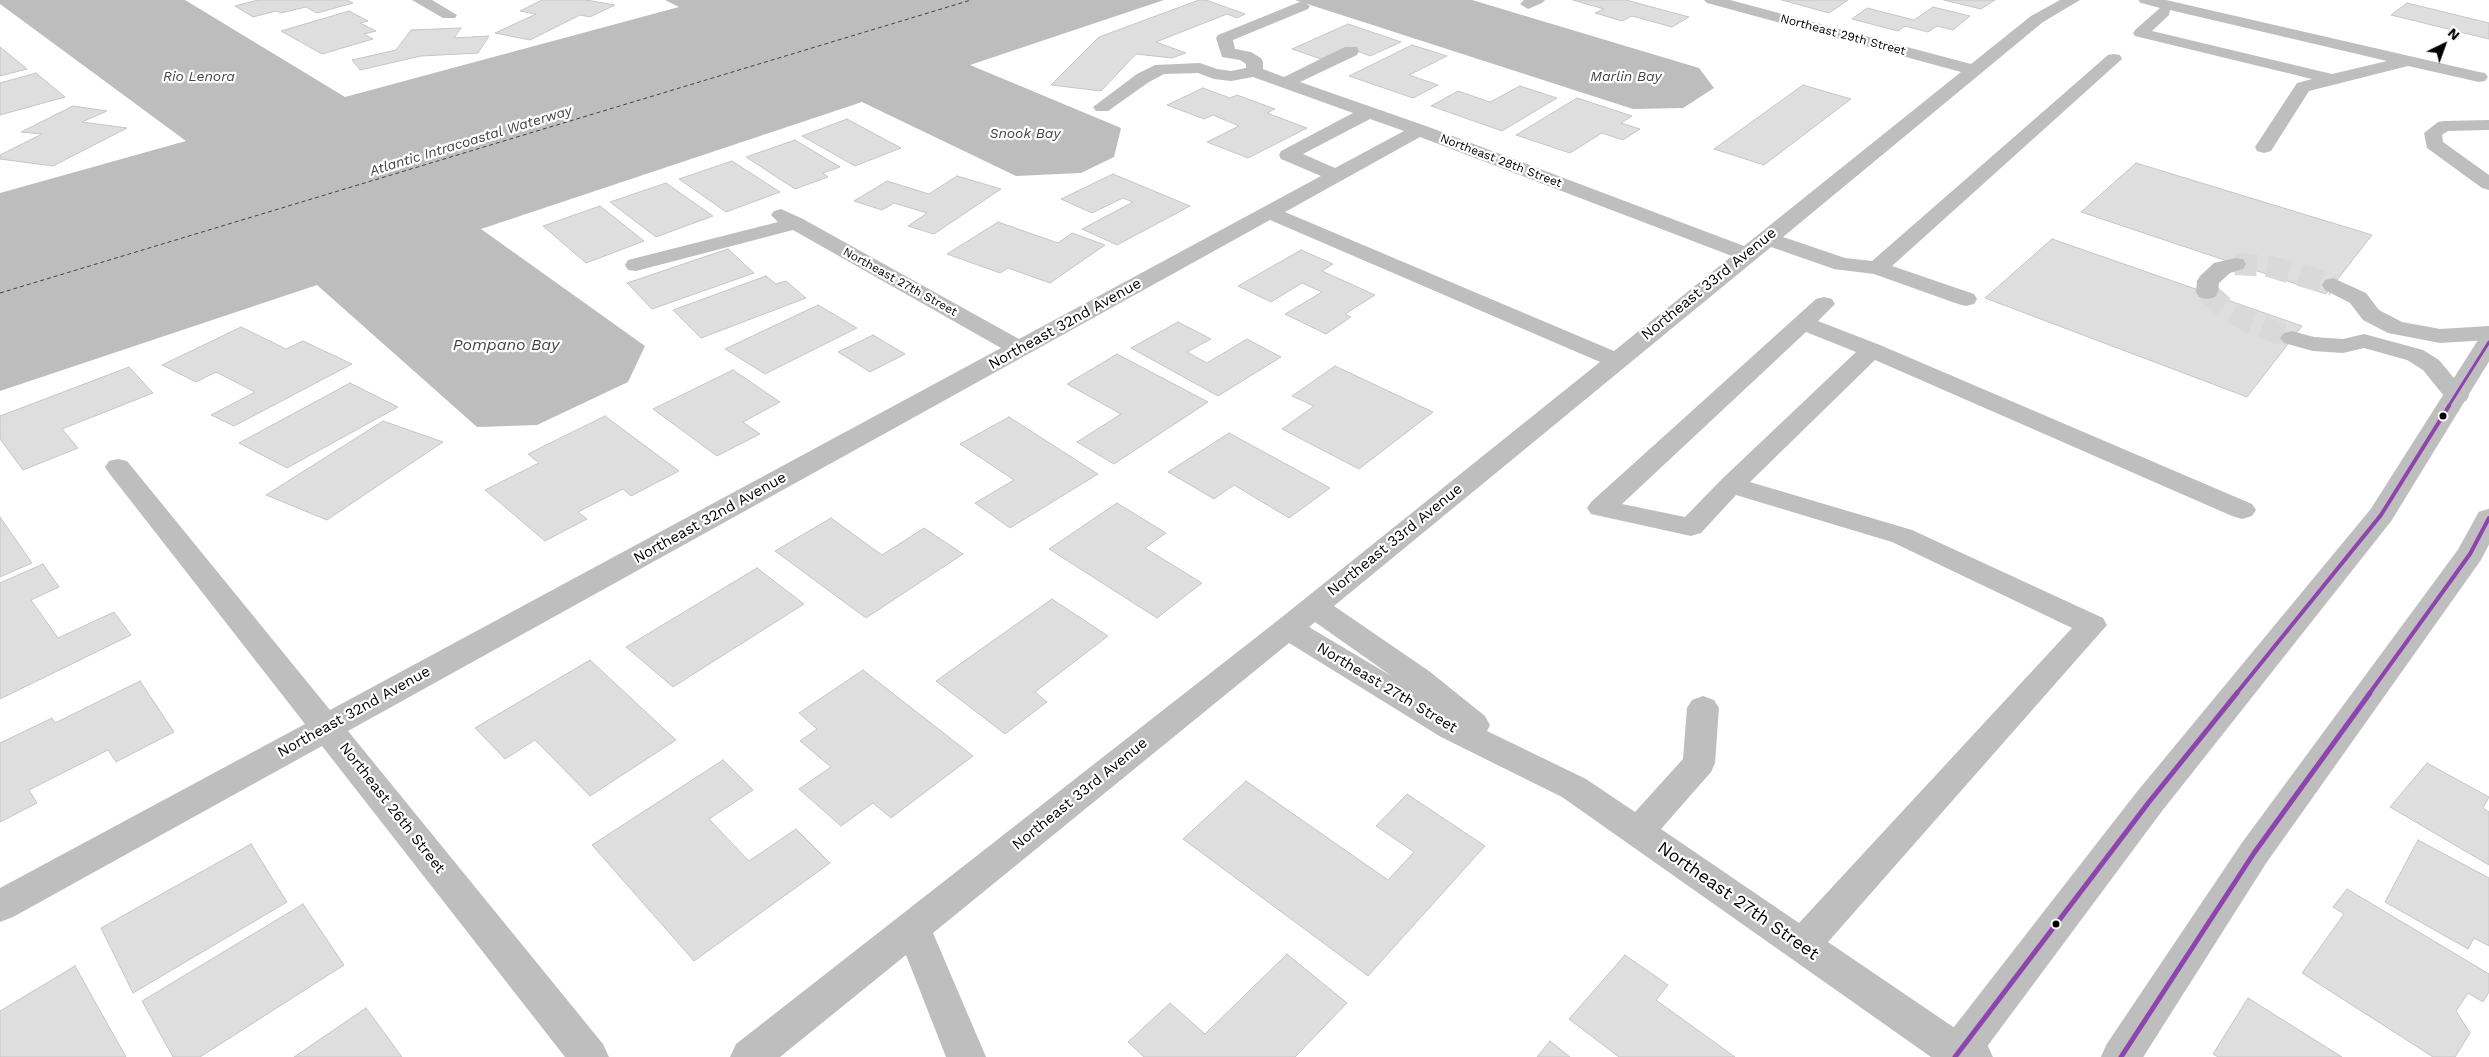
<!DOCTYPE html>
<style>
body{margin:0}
#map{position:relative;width:2489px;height:1057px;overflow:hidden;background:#fff;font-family:"Work Sans",sans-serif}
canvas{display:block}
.north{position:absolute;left:2419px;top:20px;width:50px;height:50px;-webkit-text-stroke:4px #fff;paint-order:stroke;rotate:42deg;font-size:14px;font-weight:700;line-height:20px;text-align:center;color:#000}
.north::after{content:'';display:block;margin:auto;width:18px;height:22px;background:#000;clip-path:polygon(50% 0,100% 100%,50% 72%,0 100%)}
</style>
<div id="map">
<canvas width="2489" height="1057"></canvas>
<div class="north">N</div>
</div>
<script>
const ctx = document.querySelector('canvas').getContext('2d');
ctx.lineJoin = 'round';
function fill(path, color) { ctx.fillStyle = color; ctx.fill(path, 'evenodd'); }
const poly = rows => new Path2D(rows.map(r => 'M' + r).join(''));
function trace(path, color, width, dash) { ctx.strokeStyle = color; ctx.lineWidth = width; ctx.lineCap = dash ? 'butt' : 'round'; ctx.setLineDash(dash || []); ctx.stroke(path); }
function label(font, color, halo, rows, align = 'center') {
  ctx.font = font + ' "Work Sans",sans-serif'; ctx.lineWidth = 4.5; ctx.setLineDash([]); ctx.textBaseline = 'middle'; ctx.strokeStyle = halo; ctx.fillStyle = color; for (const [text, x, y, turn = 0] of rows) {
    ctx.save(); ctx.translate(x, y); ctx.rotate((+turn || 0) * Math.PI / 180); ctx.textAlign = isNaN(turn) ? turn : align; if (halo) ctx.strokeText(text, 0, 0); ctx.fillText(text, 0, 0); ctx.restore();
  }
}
fill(poly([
 [0,0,185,0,345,97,679,7,665,0,1164,0,970,65,1121,128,1114,157,1081,173,1016,176,862,102,481,229,645,346,628,382,537,425,477,427,317,285,0,391,0,193,186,141,0,4],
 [1295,0,1472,0,1699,68,1714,88,1683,108,1633,109]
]), '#bdbdbd');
trace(poly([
 [0,293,971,0]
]), '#424242', 1, [4, 3]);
const building = poly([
 [258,0,347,0,353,3,317,13,306,7,281,13,276,11,253,17,235,6,258,0],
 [542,0,586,0,615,5,590,17,580,15,530,40,495,33,536,14,520,11,542,0],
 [1199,0,1206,0,1245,14,1237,18,1227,14,1156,42,1186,53,1172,58,1136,54,1101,91,1051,85,1099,37,1199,0],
 [1573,0,1626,0,1689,17,1672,27,1632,16,1622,21,1595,13,1604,9,1573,0],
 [1782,0,1848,0,1829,13,1782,0],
 [1944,0,1995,0,1981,9,1944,0],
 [2407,3,2489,23,2489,39,2391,15,2407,3],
 [1933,7,1970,16,1953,30,1937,26,1928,32,1905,26,1898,31,1852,19,1867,8,1914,20,1933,7],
 [349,11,368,21,360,23,376,31,364,34,373,39,322,54,281,31,349,11],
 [1348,24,1401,42,1370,56,1347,47,1321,59,1292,49,1348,24],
 [461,28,454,38,489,36,478,53,421,56,360,70,352,60,396,50,411,30,461,28],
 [1412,45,1447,56,1409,75,1438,85,1413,98,1349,76,1412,45],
 [0,47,27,69,0,76,0,47],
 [36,73,65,97,0,115,0,83,36,73],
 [1803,85,1851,99,1764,165,1714,149,1803,85],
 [1520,86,1557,98,1502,131,1431,106,1458,91,1490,102,1520,86],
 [1203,88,1230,98,1237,95,1275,109,1267,113,1307,128,1248,158,1207,142,1239,126,1213,115,1204,119,1167,105,1203,88],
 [1577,98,1632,116,1621,123,1640,129,1623,140,1602,133,1570,153,1516,135,1577,98],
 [73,106,107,111,82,122,127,128,53,166,0,159,0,155,42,134,21,132,73,106],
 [847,119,901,148,855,166,802,136,847,119],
 [795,140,840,167,823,173,828,177,795,189,746,157,795,140],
 [732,161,780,192,726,212,679,179,732,161],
 [2136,163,2372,235,2326,294,2081,212,2136,163],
 [1113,174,1190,206,1117,245,1082,229,1133,202,1123,198,1092,213,1061,199,1113,174],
 [957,176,1001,189,934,234,908,226,927,213,894,203,882,210,854,201,887,181,929,194,957,176],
 [666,183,713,216,656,237,610,202,666,183],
 [600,206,644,241,586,263,543,226,600,206],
 [998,222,1058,243,1072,233,1105,245,1050,283,1008,268,1000,273,947,254,998,222],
 [2052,239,2302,326,2247,397,1985,298,2052,239],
 [728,249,754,273,652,309,627,283,728,249],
 [1301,250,1333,264,1322,271,1375,295,1345,314,1351,317,1326,334,1285,314,1322,292,1302,283,1271,302,1238,286,1301,250],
 [766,276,776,284,786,281,806,298,701,338,673,310,766,276],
 [818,305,857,328,765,374,725,349,818,305],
 [1178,322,1211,339,1187,352,1207,363,1247,339,1281,357,1218,396,1131,348,1178,322],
 [241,327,286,349,303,341,352,364,234,426,211,415,255,392,216,372,196,382,162,365,241,327],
 [873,335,905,354,870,372,838,352,873,335],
 [1117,354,1208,402,1114,464,1077,442,1121,414,1067,384,1117,354],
 [1335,366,1433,412,1359,469,1282,429,1314,406,1292,396,1335,366],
 [129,367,153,393,62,429,78,448,23,470,0,439,0,416,129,367],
 [733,370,780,402,743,422,760,434,717,456,653,409,733,370],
 [350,383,398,407,287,468,239,443,350,383],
 [605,416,679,471,631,496,623,489,578,512,587,519,545,541,485,490,539,463,528,454,605,416],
 [1009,417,1098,474,1010,528,975,503,1014,480,960,444,1009,417],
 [383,421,443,442,327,520,266,495,383,421],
 [1229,433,1330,488,1289,518,1234,485,1214,499,1168,472,1229,433],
 [1117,503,1166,533,1145,548,1202,583,1157,618,1049,549,1117,503],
 [0,517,32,563,0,577,0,517],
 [831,518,882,555,924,528,963,554,866,618,775,551,831,518],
 [43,564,59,587,31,600,58,638,114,612,131,635,0,699,0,583,43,564],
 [757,568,804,604,673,687,626,647,757,568],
 [1052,599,1108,636,1035,692,1047,702,1005,734,936,681,1052,599],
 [590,660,676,740,590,796,535,740,505,759,475,728,590,660],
 [863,670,973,756,891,818,873,803,841,826,799,789,831,767,800,741,817,729,799,713,863,670],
 [140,681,174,732,116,762,108,750,29,790,37,803,0,822,0,743,52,718,55,723,140,681],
 [723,760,753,790,709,819,749,861,796,829,830,863,694,961,592,845,723,760],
 [2427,763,2489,797,2483,808,2489,812,2489,865,2390,807,2427,763],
 [1246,781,1388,880,1414,852,1376,826,1407,794,1485,846,1368,976,1183,839,1246,781],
 [2418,840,2489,878,2489,946,2474,938,2468,949,2385,902,2418,840],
 [251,844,287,902,133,993,101,928,251,844],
 [2347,889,2489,974,2489,992,2483,1002,2468,993,2456,1011,2470,1033,2455,1057,2433,1057,2302,973,2344,914,2333,907,2347,889],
 [303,904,344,965,200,1057,173,1057,142,1001,303,904],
 [1287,954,1347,1003,1295,1057,1144,1057,1128,1042,1170,1003,1205,1034,1287,954],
 [1625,955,1668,985,1656,1000,1735,1057,1619,1057,1569,1019,1625,955],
 [75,966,126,1057,0,1057,0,1011,75,966],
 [2248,998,2342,1057,2218,1057,2213,1054,2248,998],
 [366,1008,402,1057,294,1057,366,1008],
 [1550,1041,1570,1057,1537,1057,1550,1041]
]);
fill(building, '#dedede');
trace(building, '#c6c6c6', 1);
trace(poly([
 [2235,264,2268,266,2333,285],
 [2207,292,2225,308,2249,322,2292,338]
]), '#d9d9d9', 22, [22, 11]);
const major = poly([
 [2489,335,2489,361,2391,521,2161,812,1979,1057,1935,1057,1941,1044,2137,792,2371,509,2477,342,2481,337,2489,335],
 [2489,509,2489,544,2480,561,2266,863,2143,1057,2101,1057,2107,1044,2242,843,2458,550,2479,512,2489,509]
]);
trace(major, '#dbdbdb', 1);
fill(poly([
 [412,0,432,0,457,15,455,18,443,18,412,0],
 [1545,0,1542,3,1528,9,1520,4,1524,0,1545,0],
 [1704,0,1730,0,1971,64,2031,16,2060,0,2080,0,2043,22,1783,237,1845,258,1872,261,2108,55,2114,54,2120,55,2122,59,1892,266,1974,294,1977,299,1974,304,1966,306,1958,304,1874,274,1834,269,1771,247,1334,606,1429,671,1485,716,1490,725,1487,731,1586,779,1635,812,1683,759,1687,708,1692,700,1703,696,1714,700,1719,708,1715,763,1711,772,1661,829,1799,923,2072,628,1892,542,1736,495,1701,533,1691,536,1591,514,1587,508,1591,502,1816,299,1824,297,1832,299,1835,304,1818,321,1880,345,2252,504,2256,510,2252,516,2242,519,2232,516,1875,360,1750,482,1912,530,2103,618,2107,625,1828,942,1968,1037,1987,1044,1993,1057,1931,1057,1562,797,1441,737,1289,643,933,933,986,1057,946,1057,906,955,780,1057,730,1057,736,1044,1277,621,1600,362,1270,220,348,731,603,1044,609,1057,565,1057,322,746,13,917,0,922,0,888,305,724,109,473,105,467,109,461,118,459,127,461,330,710,1001,348,793,230,636,271,628,270,625,265,628,260,778,222,771,215,774,211,781,209,803,219,1019,339,1321,176,1281,159,1279,155,1281,151,1353,113,1253,77,1231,81,1214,79,1198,73,1164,74,1149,82,1108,111,1096,111,1093,107,1137,74,1155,65,1200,63,1217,69,1231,71,1246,68,1246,64,1240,60,1222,57,1216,38,1218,35,1302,1,1310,6,1308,9,1233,40,1235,49,1251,52,1261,58,1263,62,1263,69,1284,77,1345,47,1357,47,1359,51,1357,55,1300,82,1426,126,1744,246,1961,72,1707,3,1704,0],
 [1370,119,1404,131,1335,168,1303,154,1370,119],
 [1420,137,1732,256,1614,351,1285,212,1420,137],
 [1806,332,1856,352,1722,479,1685,517,1622,504,1806,332],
 [1315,622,1393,677,1309,627,1315,622],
 [2138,0,2166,0,2479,72,2485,73,2488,77,2485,81,2479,82,2408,66,2309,91,2271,151,2264,153,2257,151,2255,147,2297,83,2312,79,2135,36,2133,33,2135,30,2160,8,2141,3,2138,0],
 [2170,10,2387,61,2332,74,2152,31,2169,15,2170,10],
 [2489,120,2489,130,2448,131,2442,135,2443,142,2489,175,2489,190,2482,188,2427,148,2424,133,2438,122,2444,121,2489,120],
 [2235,258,2243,259,2246,264,2243,269,2230,273,2219,283,2218,292,2215,297,2207,299,2199,297,2196,292,2197,281,2200,276,2214,263,2235,258],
 [2333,278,2366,293,2379,310,2402,322,2440,329,2489,326,2489,340,2440,343,2388,333,2363,320,2350,303,2325,290,2322,285,2325,280,2333,278],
 [2292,331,2314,337,2343,339,2364,334,2423,350,2439,360,2469,396,2466,401,2457,403,2448,401,2423,370,2407,360,2364,348,2343,353,2313,351,2284,343,2280,338,2284,333,2292,331]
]), '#bebebe');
fill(major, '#bebebe');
trace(poly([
 [2448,407,2489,342]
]), '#8e44ad', 3);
trace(poly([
 [2236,694,2381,515,2449,406],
 [2369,694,2470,554,2489,518]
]), '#8e44ad', 4);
trace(poly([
 [1955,1057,2149,802,2237,693],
 [2121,1057,2254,853,2370,693]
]), '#8e44ad', 5);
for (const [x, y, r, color] of [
 [2443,416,4.5,"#000"],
 [2056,924,4.5,"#000"]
]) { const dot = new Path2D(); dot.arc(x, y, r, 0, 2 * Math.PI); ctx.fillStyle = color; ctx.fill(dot); trace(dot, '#fff', 2); }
label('12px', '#000', '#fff', [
 ["Northeast 29th Street",1843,35,15],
 ["Northeast 28th Street",1501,161,21],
 ["Northeast 27th Street",900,282,29]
]);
label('italic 14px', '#424242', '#fff', [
 ["Rio Lenora",199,77],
 ["Marlin Bay",1626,77],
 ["Snook Bay",1025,134],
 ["Atlantic Intracoastal Waterway",471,141,-17]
]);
label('15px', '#000', '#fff', [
 ["Northeast 33rd Avenue",1709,284,-39],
 ["Northeast 32nd Avenue",1065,324,-29],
 ["Northeast 32nd Avenue",710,518,-29],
 ["Northeast 33rd Avenue",1395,540,-39],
 ["Northeast 27th Street",1387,688,31],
 ["Northeast 32nd Avenue",354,712,-29],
 ["Northeast 33rd Avenue",1080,794,-39],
 ["Northeast 26th Street",392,808,52]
]);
label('italic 16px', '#424242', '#fff', [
 ["Pompano Bay",506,345]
]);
label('18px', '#000', '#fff', [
 ["Northeast 27th Street",1738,901,35]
]);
</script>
